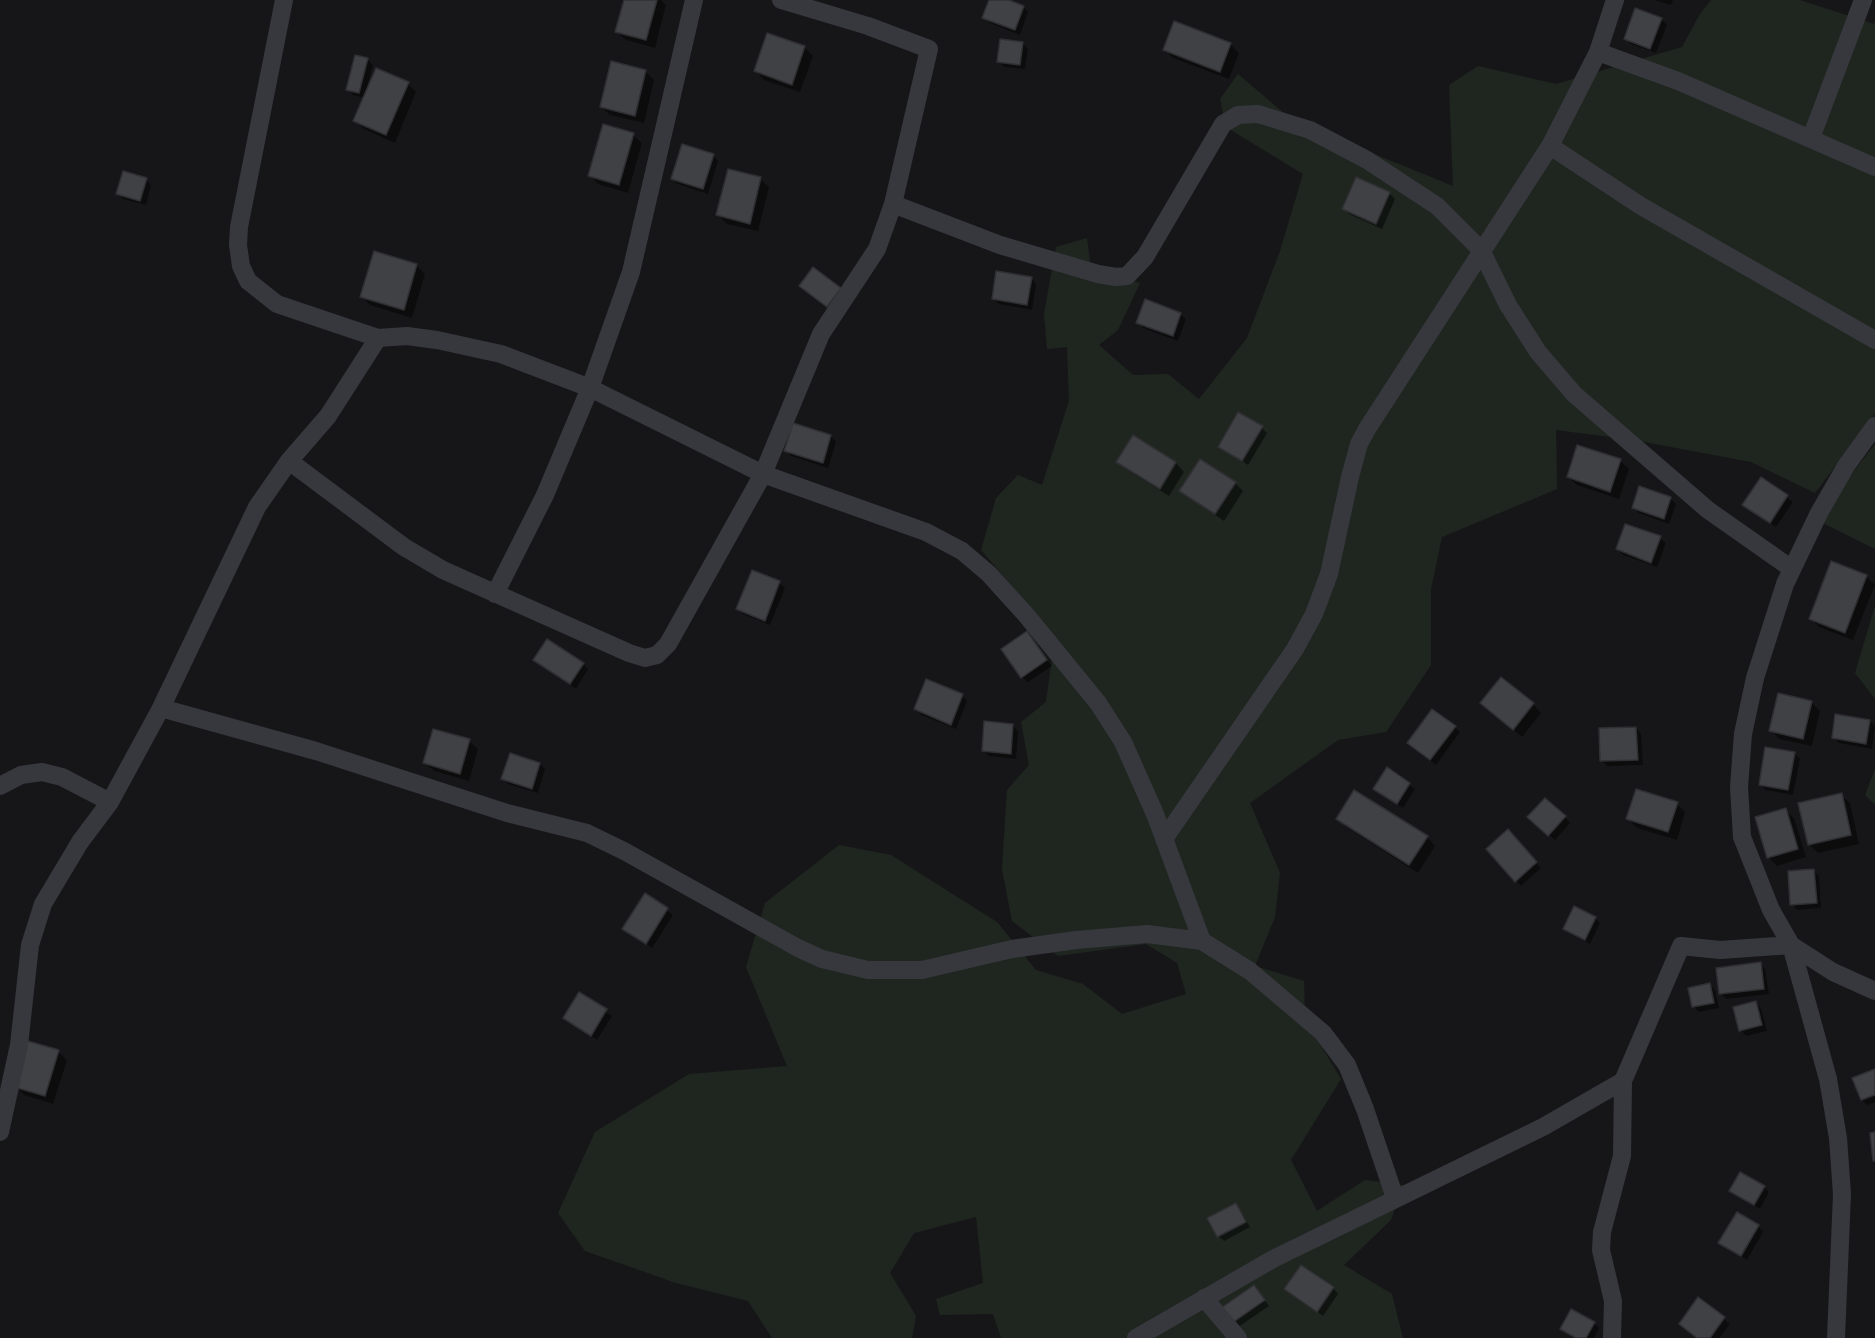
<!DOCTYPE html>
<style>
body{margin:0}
canvas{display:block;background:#161618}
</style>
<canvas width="1875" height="1338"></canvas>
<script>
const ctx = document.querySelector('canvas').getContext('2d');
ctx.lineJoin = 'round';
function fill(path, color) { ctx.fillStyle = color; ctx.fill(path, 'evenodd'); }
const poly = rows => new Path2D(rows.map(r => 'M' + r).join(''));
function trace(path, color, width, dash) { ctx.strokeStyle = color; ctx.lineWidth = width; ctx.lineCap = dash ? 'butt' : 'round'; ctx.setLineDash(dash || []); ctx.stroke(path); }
fill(poly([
 [1711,0,1800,0,1874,24,1875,20,1875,414,1815,493,1751,462,1634,440,1556,430,1557,489,1442,537,1431,589,1431,665,1386,732,1338,740,1250,803,1280,873,1275,917,1255,966,1304,981,1305,1019,1341,1079,1291,1160,1317,1211,1365,1180,1403,1185,1391,1220,1344,1265,1392,1294,1403,1338,1001,1338,993,1314,940,1315,936,1299,983,1283,976,1217,914,1233,890,1273,916,1316,912,1338,772,1338,748,1301,676,1283,585,1251,558,1213,595,1132,689,1074,787,1066,746,967,765,903,839,845,891,855,997,922,1036,970,1083,984,1122,1014,1186,994,1177,963,1146,944,1058,956,1012,921,1002,869,1007,790,1029,765,1021,722,1046,702,1054,644,1011,585,981,550,996,498,1018,475,1042,485,1069,401,1067,347,1047,349,1044,314,1056,247,1087,238,1091,269,1140,283,1118,330,1099,345,1133,375,1168,374,1199,399,1247,338,1280,251,1303,174,1226,127,1220,99,1238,74,1305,131,1367,151,1453,186,1449,85,1478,66,1556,84,1682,47,1700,14],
 [1875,444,1875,549,1821,522,1850,476],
 [1875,606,1875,699,1855,673],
 [1875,769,1875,805,1865,795]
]), '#1e261f');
fill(poly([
 [625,0,661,0,666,5,655,48,626,40,617,32],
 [991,0,1005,0,1023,7,1028,12,1020,35,990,23,984,18],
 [1654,0,1673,0,1671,5],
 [1661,19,1667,25,1656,53,1631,44,1625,38],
 [1022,43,1028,49,1025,69,1004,67,999,61],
 [1230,44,1239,53,1229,79,1173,58,1165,50],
 [804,47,813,56,800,92,764,80,756,71],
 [367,59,373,65,366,91,408,84,416,92,395,143,364,129,355,121,365,98,353,95,348,89],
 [645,71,654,80,644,123,610,115,601,107],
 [633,135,642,143,628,193,598,184,590,175],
 [713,155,718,161,708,194,678,184,672,179],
 [146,179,151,185,146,205,123,199,118,193],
 [760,179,769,187,758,231,727,224,718,215],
 [1389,193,1395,199,1382,229,1349,214,1344,209],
 [416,265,425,274,412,318,370,305,362,297],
 [1031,278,1036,284,1032,310,999,304,993,299],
 [1180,314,1186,319,1178,341,1143,328,1138,322],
 [794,425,831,436,836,442,828,468,791,456,786,451],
 [1262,428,1267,433,1248,465,1220,446],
 [1134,437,1176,463,1184,472,1169,496,1127,470,1118,462],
 [1620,461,1629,469,1619,499,1577,485,1568,477],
 [1761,479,1793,502,1776,527,1750,510],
 [1235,483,1243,491,1224,521,1181,491],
 [1670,498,1676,504,1669,524,1639,513,1633,508],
 [1660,538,1666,543,1657,567,1623,555,1618,549],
 [753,572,779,583,785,588,770,625,743,614,738,609],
 [1866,576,1875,585,1853,640,1819,627,1811,618],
 [1027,633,1052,666,1028,682,1022,677],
 [535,660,583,664,588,669,576,689],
 [962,696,967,701,956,729,921,715,916,709],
 [1811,702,1820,711,1812,746,1779,739,1771,730],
 [1482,703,1533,704,1541,713,1522,737],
 [1870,721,1875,726,1872,749,1839,743,1833,737],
 [1012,725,1018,731,1016,759,989,756,984,751],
 [1455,727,1460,732,1436,765,1409,743],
 [1636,728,1641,734,1643,765,1607,766,1602,761],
 [469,741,478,749,469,781,434,771,425,763],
 [1794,753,1800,759,1793,795,1766,790,1760,784],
 [540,764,545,769,538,793,508,784,503,779],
 [1388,770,1415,789,1403,808,1375,789],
 [1841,795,1850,803,1859,844,1818,853,1809,844],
 [1677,804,1685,812,1677,840,1637,828,1628,819],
 [1785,810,1794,818,1806,857,1777,866,1768,857],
 [1565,817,1570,823,1555,840,1535,822],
 [1338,819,1427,837,1435,846,1418,873,1346,827],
 [1513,837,1541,868,1521,886,1516,880],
 [1813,871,1819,876,1821,908,1797,910,1792,904],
 [645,896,673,915,652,948,624,928],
 [1595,918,1600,923,1590,944,1564,929],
 [1760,964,1765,969,1769,994,1726,999,1721,993],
 [1710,985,1715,990,1719,1008,1699,1012,1694,1007],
 [579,994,612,1016,597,1040,565,1018],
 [1756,1003,1761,1008,1767,1031,1746,1036,1741,1030],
 [58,1052,67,1060,53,1104,24,1095,16,1086],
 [1875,1071,1875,1102,1867,1105,1862,1100],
 [1764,1187,1769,1192,1760,1209,1731,1191],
 [1236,1205,1250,1227,1224,1241,1218,1236],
 [1758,1226,1763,1232,1747,1260,1720,1243],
 [1254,1287,1269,1306,1238,1327,1233,1322],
 [1333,1288,1338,1294,1323,1316,1286,1289],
 [1699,1299,1730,1324,1719,1338,1697,1338,1680,1324],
 [1594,1323,1599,1328,1594,1338,1574,1338,1562,1329]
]), '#0007');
const building = poly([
 [624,0,657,0,646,40,615,32,624,0],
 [989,0,1009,0,1024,6,1015,30,982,18,989,0],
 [1635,8,1662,18,1650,49,1624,39,1635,8],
 [1174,21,1231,43,1220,72,1163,50,1174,21],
 [767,33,805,46,792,85,754,71,767,33],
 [1000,39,1023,42,1020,65,997,62,1000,39],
 [355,55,368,58,359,93,346,90,355,55],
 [611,61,646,70,635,116,600,107,611,61],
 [376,68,409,82,386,135,353,121,376,68],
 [603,124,634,133,619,185,588,176,603,124],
 [682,144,714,154,703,189,671,179,682,144],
 [728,169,761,177,750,224,716,215,728,169],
 [123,171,147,178,140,201,116,194,123,171],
 [1356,177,1390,192,1376,224,1342,209,1356,177],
 [374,251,417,264,404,310,360,297,374,251],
 [813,267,841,288,827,307,799,286,813,267],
 [996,271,1032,277,1027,305,992,299,996,271],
 [1145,299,1181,313,1173,336,1136,323,1145,299],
 [1238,412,1263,426,1242,461,1218,447,1238,412],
 [793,423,831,435,823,463,784,451,793,423],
 [1133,435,1176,462,1160,489,1116,462,1133,435],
 [1577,445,1621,459,1610,492,1567,477,1577,445],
 [1200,459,1236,482,1215,514,1179,491,1200,459],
 [1761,477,1788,495,1770,523,1742,505,1761,477],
 [1639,486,1671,497,1664,519,1632,508,1639,486],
 [1625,524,1661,536,1651,563,1616,549,1625,524],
 [1831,561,1867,575,1845,633,1809,619,1831,561],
 [752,570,780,581,765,621,736,609,752,570],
 [1027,631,1047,660,1021,678,1001,649,1027,631],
 [547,639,584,663,570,684,533,660,547,639],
 [1501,677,1534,703,1513,730,1480,703,1501,677],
 [926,679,963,694,951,725,914,709,926,679],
 [1778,693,1812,701,1803,739,1769,731,1778,693],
 [1432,709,1456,726,1430,760,1407,743,1432,709],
 [1835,714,1870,720,1866,744,1832,738,1835,714],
 [984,721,1013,724,1011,754,982,751,984,721],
 [1636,727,1638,760,1600,761,1599,728,1636,727],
 [433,729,470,739,460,774,423,763,433,729],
 [1765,747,1795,752,1788,790,1759,785,1765,747],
 [510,753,540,763,532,789,501,779,510,753],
 [1387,767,1410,783,1397,804,1373,789,1387,767],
 [1636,789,1678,802,1668,832,1626,819,1636,789],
 [1354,790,1428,836,1409,865,1336,819,1354,790],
 [1842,793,1851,835,1808,845,1798,803,1842,793],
 [1545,798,1566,816,1548,836,1527,817,1545,798],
 [1786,808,1798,849,1767,858,1755,817,1786,808],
 [1508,829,1537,862,1515,882,1486,849,1508,829],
 [1814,869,1817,903,1790,905,1788,871,1814,869],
 [645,893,668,908,646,944,622,929,645,893],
 [1574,906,1596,917,1585,940,1563,929,1574,906],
 [1761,962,1764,989,1719,994,1716,968,1761,962],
 [1710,983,1714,1003,1692,1007,1688,988,1710,983],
 [579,992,607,1009,591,1036,563,1018,579,992],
 [1756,1001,1762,1025,1739,1031,1733,1007,1756,1001],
 [28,1041,59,1050,45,1096,14,1087,28,1041],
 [1875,1069,1875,1095,1861,1100,1852,1078,1875,1069],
 [1875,1132,1875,1161,1873,1161,1870,1133,1875,1132],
 [1740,1172,1765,1186,1754,1205,1729,1191,1740,1172],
 [1236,1203,1246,1222,1217,1237,1207,1218,1236,1203],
 [1737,1212,1759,1225,1741,1256,1718,1243,1737,1212],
 [1301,1265,1334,1287,1317,1312,1284,1289,1301,1265],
 [1254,1285,1265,1300,1232,1323,1221,1308,1254,1285],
 [1698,1297,1725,1317,1710,1338,1697,1338,1679,1324,1698,1297],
 [1571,1309,1595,1322,1586,1338,1576,1338,1560,1329,1571,1309]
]);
fill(building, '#404145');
trace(building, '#303034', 1.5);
trace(poly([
 [284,0,239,227,238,245,241,266,248,281,277,304,378,338,407,336,437,340,501,354,590,388,763,474,926,532,962,551,989,574,1027,616,1098,703,1123,742,1155,814,1202,941],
 [1598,52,1678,81,1875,167],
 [1811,138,1863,0],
 [1550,146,1641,206,1875,340],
 [893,204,1000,245,1098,274,1116,277,1127,276,1145,257,1223,124,1238,115,1258,114,1310,130,1367,160,1437,206,1481,250,1508,305,1538,352,1574,394,1708,510,1792,569],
 [1875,426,1846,466,1819,513,1785,584,1755,678,1743,734,1739,787,1742,837,1771,910,1791,945,1833,972,1875,991],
 [289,461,404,547,443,570,629,653,645,658,657,655,668,644,763,474,821,334,877,249,893,204,929,49,868,26,781,0],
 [495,594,545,495,590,388,631,272,694,0],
 [161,708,316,751,507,813,587,833,624,851,798,948,822,959,868,970,922,970,1012,949,1076,940,1147,934,1202,941,1250,971,1323,1033,1347,1065,1365,1109,1395,1198],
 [0,786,21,775,42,772,62,777,110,802],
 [1164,839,1295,649,1314,614,1329,574,1350,477,1359,444,1367,429,1550,146,1598,52,1615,0],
 [0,1132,19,1045,30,945,43,904,80,842,110,802,161,708,257,507,289,461,328,416,378,338],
 [1204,1298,1238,1338],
 [1136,1338,1273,1259,1543,1127,1623,1081],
 [1612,1338,1613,1301,1601,1250,1602,1232,1622,1156,1623,1081,1681,946,1720,950,1791,945,1828,1079,1838,1138,1842,1194,1836,1338]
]), '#37383d', 18);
</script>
